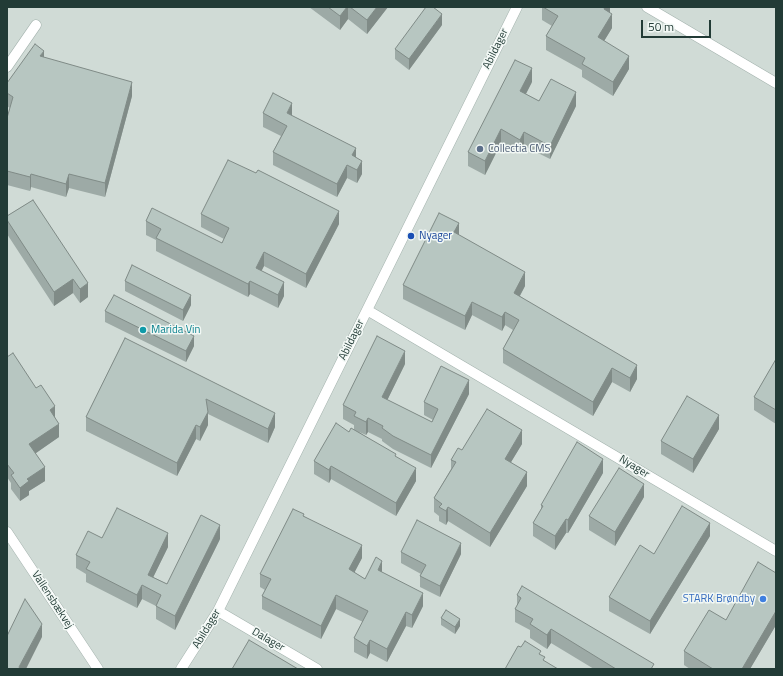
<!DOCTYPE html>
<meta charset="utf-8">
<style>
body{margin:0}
#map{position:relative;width:783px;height:676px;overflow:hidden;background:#e1ebe7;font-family:"Titillium Web",sans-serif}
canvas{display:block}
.frame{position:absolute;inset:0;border:8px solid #223b36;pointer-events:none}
.scale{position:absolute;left:641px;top:20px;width:70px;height:18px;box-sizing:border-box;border:2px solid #223b36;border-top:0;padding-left:5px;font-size:12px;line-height:14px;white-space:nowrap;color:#223b36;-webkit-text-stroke:3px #f2f8f5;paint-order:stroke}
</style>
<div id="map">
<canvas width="783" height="676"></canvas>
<div class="frame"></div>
<div class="scale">50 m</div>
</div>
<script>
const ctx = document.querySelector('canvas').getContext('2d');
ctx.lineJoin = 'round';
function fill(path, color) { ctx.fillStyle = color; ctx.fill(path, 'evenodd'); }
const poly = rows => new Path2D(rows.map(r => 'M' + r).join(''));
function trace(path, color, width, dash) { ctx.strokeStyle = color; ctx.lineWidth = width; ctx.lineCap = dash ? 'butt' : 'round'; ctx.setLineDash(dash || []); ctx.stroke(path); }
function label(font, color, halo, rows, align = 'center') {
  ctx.font = font + ' "Titillium Web",sans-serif'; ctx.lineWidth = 3; ctx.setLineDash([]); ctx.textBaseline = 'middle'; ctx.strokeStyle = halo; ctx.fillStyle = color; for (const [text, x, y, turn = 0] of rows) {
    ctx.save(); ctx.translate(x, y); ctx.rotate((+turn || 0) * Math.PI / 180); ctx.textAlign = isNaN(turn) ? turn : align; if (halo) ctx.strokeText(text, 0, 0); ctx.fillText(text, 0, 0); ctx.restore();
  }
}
fill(poly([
 [7,7,776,7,776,669,7,669]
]), '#d0dbd6');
const minor = poly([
 [647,7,776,83],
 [7,67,36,25],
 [367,310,776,551],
 [7,532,98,669],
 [218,611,317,669],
 [181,669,218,611,517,7]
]);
trace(minor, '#a4b3ae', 11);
trace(minor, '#fff', 10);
fill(poly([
 [309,7,388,7,367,34,348,19,340,30],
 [542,7,610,7,610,13,612,28,604,41,629,69,613,96,582,77,582,70,546,50,546,36,552,26,542,20],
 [442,25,409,70,395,59,395,49],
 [44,57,132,96,105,197,69,188,66,197,31,187,30,191,7,185,7,118,10,108,7,106,7,83],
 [532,82,526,94,539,101,576,106,550,159,524,146,520,153,501,143,485,175,468,166,468,152],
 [263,113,292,116,356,157,362,174,357,183,347,178,337,197,273,165,273,152,281,136,263,127],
 [33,200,88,297,80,303,73,293,54,306,7,234,7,216],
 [201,214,339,224,306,288,264,266,261,271,284,296,278,308,250,294,248,297,156,251,156,240,146,235,146,221,222,243,224,239,201,227],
 [459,235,525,286,520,296,637,379,630,392,612,382,593,416,503,363,503,349,513,330,505,325,502,331,472,315,465,330,403,299,403,285],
 [125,281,191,305,183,321,125,291],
 [105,311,194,346,186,362,105,322],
 [125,338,275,427,268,443,208,414,208,425,200,441,196,439,177,476,86,431,86,417],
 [7,357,55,417,59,437,35,453,45,481,29,491,29,495,20,501,11,489,11,483,7,477],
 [776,359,776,424,754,410,754,397],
 [405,364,387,400,432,422,433,420,424,415,424,402,469,394,431,468,393,449,382,441,382,439,368,432,366,435,359,432,396,457,416,481,396,516,331,479,329,483,314,474,314,461,349,432,354,429,354,425,343,419,343,405],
 [719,429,693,473,661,454,661,441],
 [522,444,511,462,527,486,490,547,448,521,446,525,439,521,439,516,434,512,434,498,451,469,451,460,462,450],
 [603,473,568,533,566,533,555,550,533,536,533,523,541,509,541,505],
 [644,497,615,546,589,530,589,516],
 [304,516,362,558,354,572,365,579,382,572,423,606,412,628,406,626,387,662,370,653,367,659,354,652,354,638,363,622,336,609,321,639,262,609,262,596,265,590,260,587,260,574],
 [710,536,650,634,609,611,609,597,654,554],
 [102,538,168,547,153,577,167,584,220,539,175,630,156,619,156,606,142,599,137,608,86,582,86,574,76,568,76,555],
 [401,552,461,554,440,597,420,587,420,576,421,574,401,563],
 [776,573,776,625,750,669,690,669,684,665,684,651,726,620],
 [517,595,654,669,594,669,551,643,547,649,530,638,530,630,515,622,515,609,517,606],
 [441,618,460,626,455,634,441,625]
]), '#9daaa6');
fill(poly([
 [347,7,348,7,348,19,340,30,340,16],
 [377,7,388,7,367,34,367,20],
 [605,7,610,7,610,14,604,9],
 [442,14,442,25,409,70,409,59],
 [612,14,612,28,598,51,598,37],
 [44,51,44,64,40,56],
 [629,56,629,69,613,96,613,82],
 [532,68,532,82,520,105,520,91],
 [132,82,132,96,105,197,105,183],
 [576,92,576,106,550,159,550,146],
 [292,103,292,116,287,113],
 [501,129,501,143,485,175,485,161],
 [524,132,524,146,520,153,520,140],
 [356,148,356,161,352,155],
 [362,161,362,174,357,183,357,170],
 [347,165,347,178,337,197,337,184],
 [31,174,31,187,30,191,30,177],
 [69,174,69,188,66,197,66,184],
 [339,211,339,224,306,288,306,274],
 [459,223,459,237,454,232],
 [264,252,264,266,256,282,256,268],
 [525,272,525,286,514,306,514,293],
 [73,279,73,293,54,306,54,292],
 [250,281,250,294,248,297,248,284],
 [284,282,284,296,278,308,278,295],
 [88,283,88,297,80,303,80,289],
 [191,295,191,305,183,321,183,310],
 [472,302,472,315,465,330,465,316],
 [505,312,505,325,502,331,502,317],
 [194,336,194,346,186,362,186,351],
 [405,351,405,364,382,411,382,397],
 [637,365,637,379,630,392,630,378],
 [612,368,612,382,593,416,593,402],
 [469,380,469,394,431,468,431,455],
 [55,406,55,420,50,410],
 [208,412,208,425,200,441,200,427],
 [275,413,275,427,268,443,268,429],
 [719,415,719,429,693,473,693,459],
 [368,418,368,432,366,435,366,422],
 [59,424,59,437,29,458,29,444],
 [196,425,196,439,177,476,177,463],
 [522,430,522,444,505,472,505,459],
 [603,459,603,473,568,533,568,520],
 [331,466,331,479,329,483,329,470],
 [45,467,45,481,29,491,29,495,20,501,20,488,27,479],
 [416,468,416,481,396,516,396,503],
 [527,472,527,486,490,547,490,533],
 [644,484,644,497,615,546,615,532],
 [448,507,448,521,446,525,446,511],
 [566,519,566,533,555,550,555,536],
 [710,523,710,536,650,634,650,621],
 [220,525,220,539,175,630,175,616],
 [168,533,168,547,148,588,148,575],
 [461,543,461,554,440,597,440,586],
 [362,545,362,558,349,583,349,569],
 [382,561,382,574,378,570],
 [142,585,142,599,137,608,137,595],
 [423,593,423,606,412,628,412,615],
 [336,595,336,609,321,639,321,626],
 [776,611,776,625,750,669,742,669],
 [406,612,406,626,387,662,387,649],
 [460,619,460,626,455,634,455,627],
 [42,624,42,637,26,669,19,669,19,667],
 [551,629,551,643,547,649,547,635],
 [370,640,370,653,367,659,367,646]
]), '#808b87');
const building = poly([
 [328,7,347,7,340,16,328,7],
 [350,7,377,7,367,20,350,7],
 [426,7,433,7,442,14,409,59,395,49,426,7],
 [543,7,605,7,604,9,612,14,598,37,629,56,613,82,582,64,585,58,546,36,558,16,543,7],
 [35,44,44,51,40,56,132,82,105,183,69,174,66,184,31,174,30,177,7,171,7,118,13,97,7,93,7,83,35,44],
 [515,60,532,68,520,91,539,101,551,79,576,92,550,146,524,132,520,140,501,129,485,161,468,152,515,60],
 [273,93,292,103,287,113,356,148,352,155,362,161,357,170,347,165,337,184,273,152,287,126,263,113,273,93],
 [228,160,256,173,258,170,339,211,306,274,264,252,256,268,284,282,278,295,250,281,248,284,156,238,161,229,146,221,152,208,222,243,229,228,201,214,228,160],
 [33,200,88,283,80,289,73,279,54,292,7,220,7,216,33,200],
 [439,213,459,223,454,232,525,272,514,293,637,365,630,378,612,368,593,402,503,349,519,320,505,312,502,317,472,302,465,316,403,285,439,213],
 [132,265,191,295,183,310,125,281,132,265],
 [114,295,194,336,186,351,105,311,114,295],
 [377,336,405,351,382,397,432,422,438,409,424,402,441,366,469,380,431,455,393,436,382,428,383,426,368,418,366,422,354,416,356,412,343,405,377,336],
 [125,338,275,413,268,429,206,399,208,412,200,427,196,425,177,463,86,417,125,338],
 [13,353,36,388,41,385,55,406,50,410,59,424,29,444,45,467,27,479,29,481,20,488,11,475,14,473,7,464,7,357,13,353],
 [776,359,776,410,754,397,776,359],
 [687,396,719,415,693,459,661,441,687,396],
 [487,409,522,430,505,459,527,472,490,533,448,507,446,511,439,507,442,504,434,498,456,462,451,460,458,448,462,450,487,409],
 [336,423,349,432,351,428,396,454,395,456,416,468,396,503,331,466,329,470,314,461,336,423],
 [577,442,603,459,568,520,566,519,555,536,533,523,543,506,541,505,577,442],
 [619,468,644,484,615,532,589,516,619,468],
 [682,506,710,523,650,621,609,597,640,545,654,554,682,506],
 [117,508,168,533,148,575,167,584,201,515,220,525,175,616,156,606,161,595,142,585,137,595,86,569,90,562,76,555,88,531,102,538,117,508],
 [293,509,304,514,303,516,362,545,349,569,365,579,376,557,382,561,378,570,423,593,412,615,406,612,387,649,370,640,367,646,354,638,368,611,336,595,321,626,262,596,271,579,260,574,293,509],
 [417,520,461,543,440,586,420,576,426,565,401,552,417,520],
 [758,562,776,573,776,611,742,669,713,669,684,651,709,610,726,620,758,562],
 [522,586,654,664,651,669,616,669,551,629,547,635,530,624,533,619,515,609,521,598,517,595,522,586],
 [25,599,42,624,19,667,20,669,7,669,7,636,25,599],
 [446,610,460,619,455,627,441,618,446,610],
 [249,640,298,669,232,669,249,640],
 [525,641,541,651,539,654,545,657,543,660,558,669,505,669,518,646,521,647,525,641]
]);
fill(building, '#b7c6c1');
trace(building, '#808b87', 1);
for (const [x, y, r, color] of [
 [480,149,4,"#5c6f8a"],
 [411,236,4,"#1a4fb4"],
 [143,330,4,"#0f9aa8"],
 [763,599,4,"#3f7fe0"]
]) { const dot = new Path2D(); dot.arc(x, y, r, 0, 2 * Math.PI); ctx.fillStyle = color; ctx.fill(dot); trace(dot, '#f2f8f5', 1.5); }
label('11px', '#223b36', '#f2f8f5', [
 ["Abildager",496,49,-64],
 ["Abildager",352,340,-64],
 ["Nyager",634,467,31],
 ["Vallensbækvej",52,600,57],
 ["Abildager",207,629,-59],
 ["Dalager",268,640,30]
]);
label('11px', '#4e5e75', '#f2f8f5', [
 ["Collectia CMS",488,149]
], 'left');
label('11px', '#164399', '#f2f8f5', [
 ["Nyager",419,236]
], 'left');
label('11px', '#0d838f', '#f2f8f5', [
 ["Marida Vin",151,330]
], 'left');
label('11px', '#366cbe', '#f2f8f5', [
 ["STARK Brøndby",755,599]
], 'right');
</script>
